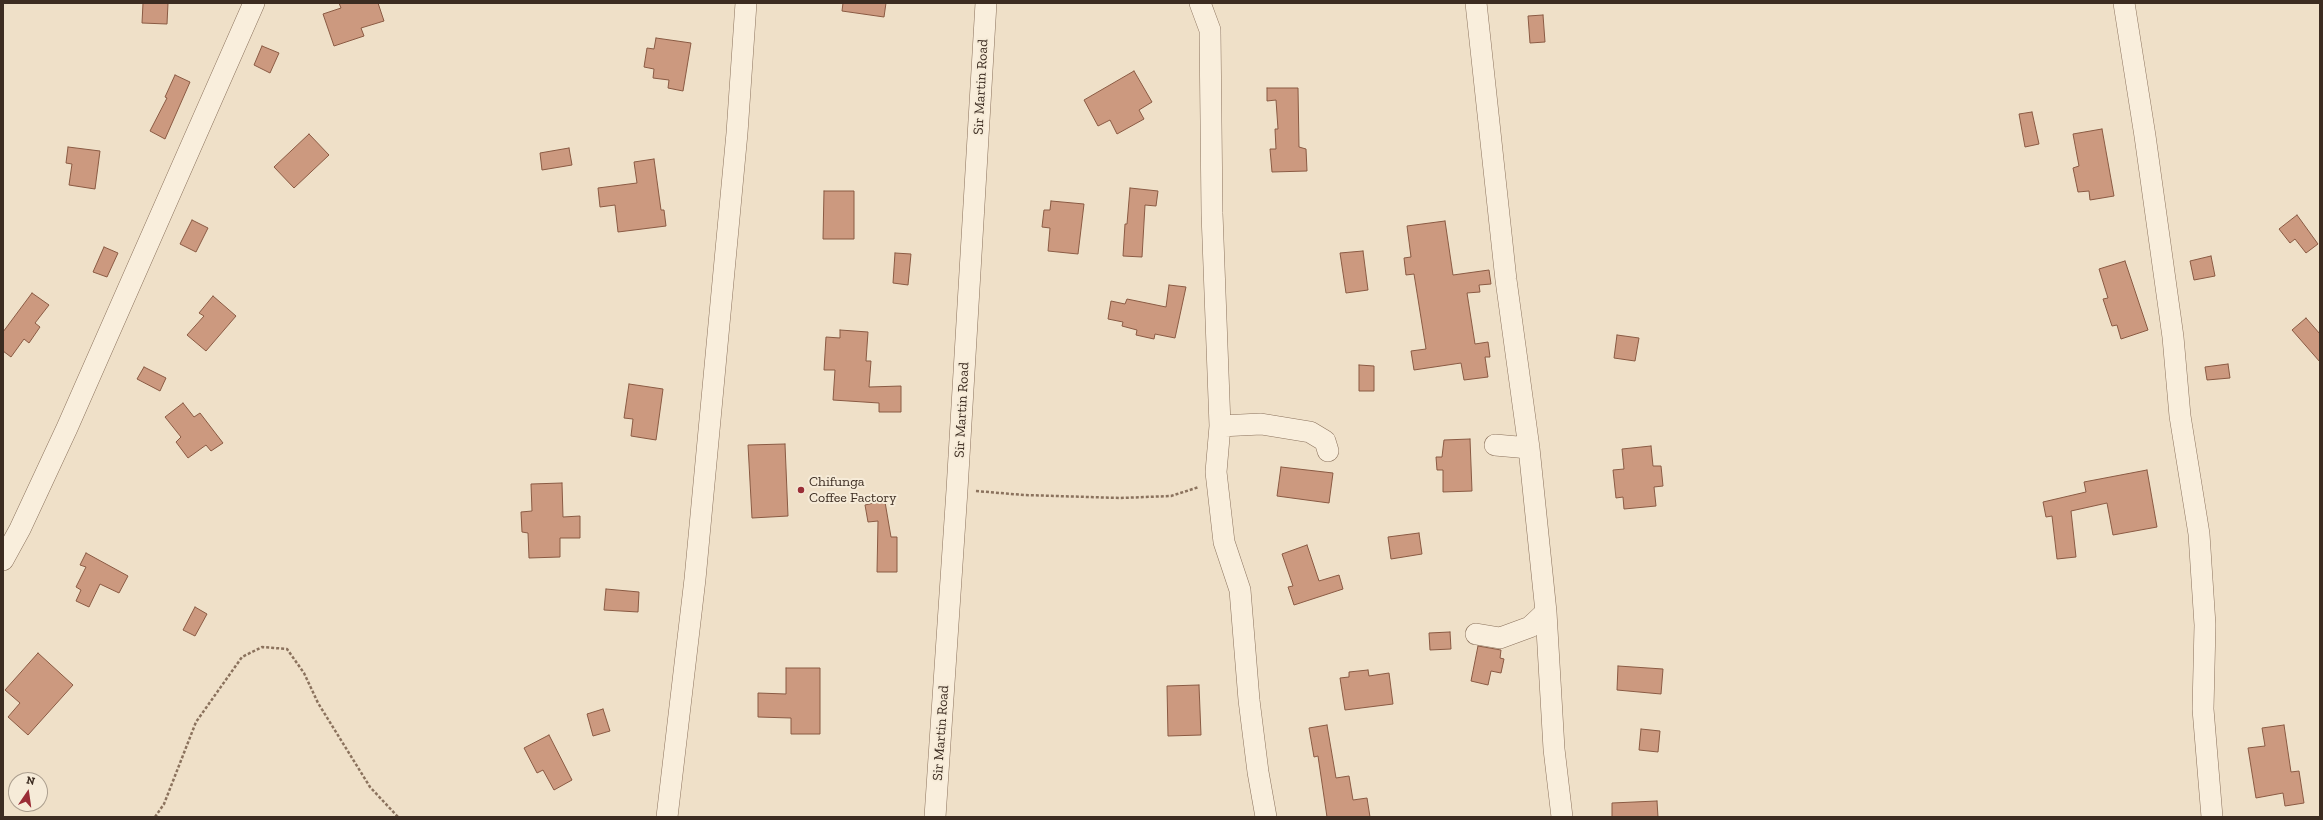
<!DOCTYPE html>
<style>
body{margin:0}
#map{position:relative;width:2323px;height:820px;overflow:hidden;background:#efe0c8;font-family:"Zilla Slab",serif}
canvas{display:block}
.frame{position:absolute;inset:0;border:4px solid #3c2c21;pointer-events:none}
.north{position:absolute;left:8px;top:772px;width:40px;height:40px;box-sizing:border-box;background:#f6ebd8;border:1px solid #ac9f8f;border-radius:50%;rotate:13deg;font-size:11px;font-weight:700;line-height:16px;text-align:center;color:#3c2c21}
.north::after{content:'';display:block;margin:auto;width:14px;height:18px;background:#9a2d36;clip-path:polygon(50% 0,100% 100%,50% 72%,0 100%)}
</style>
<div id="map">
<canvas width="2323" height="820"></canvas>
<div class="frame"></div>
<div class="north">N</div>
</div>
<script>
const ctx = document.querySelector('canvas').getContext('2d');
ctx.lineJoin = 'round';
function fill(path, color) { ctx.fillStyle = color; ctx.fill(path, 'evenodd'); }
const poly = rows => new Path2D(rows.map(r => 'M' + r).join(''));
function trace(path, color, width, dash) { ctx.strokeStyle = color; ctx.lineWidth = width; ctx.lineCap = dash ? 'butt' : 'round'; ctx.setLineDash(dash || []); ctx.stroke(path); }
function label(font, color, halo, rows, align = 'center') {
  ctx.font = font + ' "Zilla Slab",serif'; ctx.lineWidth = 4; ctx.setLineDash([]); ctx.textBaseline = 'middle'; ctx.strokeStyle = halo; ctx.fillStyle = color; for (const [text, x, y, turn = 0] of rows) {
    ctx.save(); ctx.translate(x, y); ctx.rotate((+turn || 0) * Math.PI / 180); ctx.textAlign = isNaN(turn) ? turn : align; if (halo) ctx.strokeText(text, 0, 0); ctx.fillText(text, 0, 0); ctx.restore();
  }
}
const building = poly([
 [143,3,168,3,167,24,142,23,143,3],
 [339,3,378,3,384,21,361,28,364,36,334,46,323,14,341,8,339,3],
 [843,3,886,3,884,17,842,11,843,3],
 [1543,15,1545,42,1530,43,1528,16,1543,15],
 [656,38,691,43,683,91,668,88,669,80,653,78,654,69,644,67,647,48,654,49,656,38],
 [262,46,279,53,270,73,254,65,262,46],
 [1134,71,1152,102,1139,110,1144,119,1117,134,1110,120,1098,126,1084,100,1134,71],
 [175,75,190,82,165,139,150,131,167,98,165,97,175,75],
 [1267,88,1298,88,1299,147,1306,149,1307,171,1272,172,1270,149,1276,149,1275,129,1278,129,1276,100,1267,101,1267,88],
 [2032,112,2039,144,2025,147,2019,114,2032,112],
 [2102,129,2114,196,2090,200,2089,191,2078,192,2073,168,2079,166,2073,134,2102,129],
 [309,134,329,155,294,188,274,167,309,134],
 [68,147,100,151,95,189,69,185,72,164,66,163,68,147],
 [569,148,572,165,542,170,540,153,569,148],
 [654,159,661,210,664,210,666,226,618,232,615,205,600,207,598,188,637,183,634,162,654,159],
 [1130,188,1158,191,1156,206,1145,205,1142,257,1123,256,1125,224,1127,224,1130,188],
 [824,191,854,191,854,239,823,239,824,191],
 [1051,201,1084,204,1078,254,1048,251,1050,228,1042,227,1044,210,1050,210,1051,201],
 [2297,215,2318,244,2306,253,2295,239,2290,243,2279,229,2297,215],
 [192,220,208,228,196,252,180,244,192,220],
 [1445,221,1453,275,1489,270,1491,284,1479,285,1480,292,1467,293,1475,344,1488,342,1490,357,1485,357,1488,377,1464,380,1461,363,1414,370,1411,351,1426,349,1414,274,1406,275,1404,258,1411,257,1407,226,1445,221],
 [104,247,118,253,107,277,93,272,104,247],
 [1363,251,1368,290,1346,293,1340,253,1363,251],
 [895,253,911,254,908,285,893,283,895,253],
 [2211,256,2215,276,2194,280,2190,261,2211,256],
 [2125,261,2148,330,2121,339,2117,325,2112,326,2103,299,2108,298,2099,269,2125,261],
 [1169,285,1186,287,1175,338,1155,334,1154,339,1136,335,1137,330,1122,326,1123,322,1108,319,1111,301,1125,304,1127,299,1166,307,1169,285],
 [32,293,49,305,35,323,40,327,29,343,24,339,11,357,3,351,3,332,32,293],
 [213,296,236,316,206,351,187,335,204,316,199,313,213,296],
 [2306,318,2320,334,2320,362,2292,330,2306,318],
 [840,330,868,332,866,361,871,361,869,387,901,386,901,412,879,412,879,403,833,400,835,370,824,370,826,337,840,338,840,330],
 [1617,335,1639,338,1635,361,1614,358,1617,335],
 [2228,364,2230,378,2207,380,2205,367,2228,364],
 [1359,365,1374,366,1374,391,1359,391,1359,365],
 [144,367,166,378,160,391,137,379,144,367],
 [629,384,663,389,656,440,631,436,633,419,624,418,629,384],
 [183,403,194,417,200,413,223,443,211,451,206,445,188,458,176,442,181,437,165,417,183,403],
 [1470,439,1472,491,1443,492,1443,470,1437,470,1436,457,1442,457,1444,440,1470,439],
 [785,444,788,516,752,518,748,445,785,444],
 [1651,446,1653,466,1661,466,1663,486,1654,487,1656,506,1624,509,1623,497,1616,498,1613,470,1624,469,1622,449,1651,446],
 [1281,467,1333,473,1329,503,1277,496,1281,467],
 [2147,470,2157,527,2113,535,2107,503,2071,511,2076,557,2057,559,2052,516,2046,517,2043,502,2086,492,2084,482,2147,470],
 [562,483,563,517,580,516,580,538,560,538,560,557,529,558,528,533,522,532,521,512,532,511,531,484,562,483],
 [878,502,885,502,891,537,897,537,897,572,877,572,878,521,868,522,865,505,878,502],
 [1419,533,1422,554,1391,559,1388,537,1419,533],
 [1307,545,1319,581,1339,575,1343,589,1294,605,1288,587,1293,586,1282,554,1307,545],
 [86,553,128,576,119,593,100,584,89,607,76,601,81,590,76,587,86,567,80,565,86,553],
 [606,589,639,592,638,612,604,610,606,589],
 [195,607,207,614,195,636,183,630,195,607],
 [1450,632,1451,649,1430,650,1429,633,1450,632],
 [1478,646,1501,650,1500,658,1504,659,1501,673,1491,671,1488,685,1471,681,1478,646],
 [38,653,73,685,28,735,8,717,20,703,5,690,38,653],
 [1618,666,1663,669,1661,694,1617,690,1618,666],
 [786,668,820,668,820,734,791,734,791,718,758,717,758,693,786,694,786,668],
 [1368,670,1369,676,1389,673,1393,704,1345,710,1340,678,1349,677,1349,672,1368,670],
 [1199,685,1201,735,1168,736,1167,686,1199,685],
 [603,709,610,731,593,736,587,714,603,709],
 [1327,725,1336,778,1349,776,1353,800,1367,798,1370,817,1327,817,1318,756,1314,757,1309,728,1327,725],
 [2284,725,2291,772,2299,771,2304,803,2285,806,2283,793,2256,798,2248,748,2265,746,2262,728,2284,725],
 [1641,729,1660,731,1658,752,1639,750,1641,729],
 [549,735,572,780,554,790,543,770,537,773,524,748,549,735],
 [1657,801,1658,817,1612,817,1612,803,1657,801]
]);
fill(building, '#cc997f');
trace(building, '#8a5a43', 1);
const minor = poly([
 [1200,3,1210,30,1212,213,1220,426,1216,472,1224,542,1240,590,1249,700,1258,772,1266,817],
 [1476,3,1506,280,1529,448,1546,612,1554,749,1562,817],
 [2124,3,2145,136,2173,337,2180,416,2199,534,2205,625,2203,709,2212,817],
 [1220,426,1261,424,1310,432,1325,441,1328,451],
 [1495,445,1529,448],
 [3,560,20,529,67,428,254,3],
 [1476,634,1500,638,1530,627,1546,612],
 [667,817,695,579,737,133,746,3],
 [935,817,957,490,986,3]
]);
trace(minor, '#8b725d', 22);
trace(poly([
 [976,491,1024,495,1120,498,1171,496,1199,487],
 [155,817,164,804,196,722,242,657,262,647,287,649,304,673,318,703,370,787,398,817]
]), '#8b725d', 2.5, [3, 2]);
trace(minor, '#f9eedc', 21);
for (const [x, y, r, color] of [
 [801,490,4,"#9a2d36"]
]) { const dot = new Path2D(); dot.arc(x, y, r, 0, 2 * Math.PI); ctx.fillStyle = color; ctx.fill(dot); trace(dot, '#f6ebd8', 1.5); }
label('14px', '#3c2c21', '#f6ebd8', [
 ["Sir Martin Road",981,87,-87],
 ["Sir Martin Road",962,410,-87],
 ["Sir Martin Road",941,733,-86]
]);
label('14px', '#3c2c21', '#f6ebd8', [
 ["Chifunga",809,482],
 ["Coffee Factory",809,498]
], 'left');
</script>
